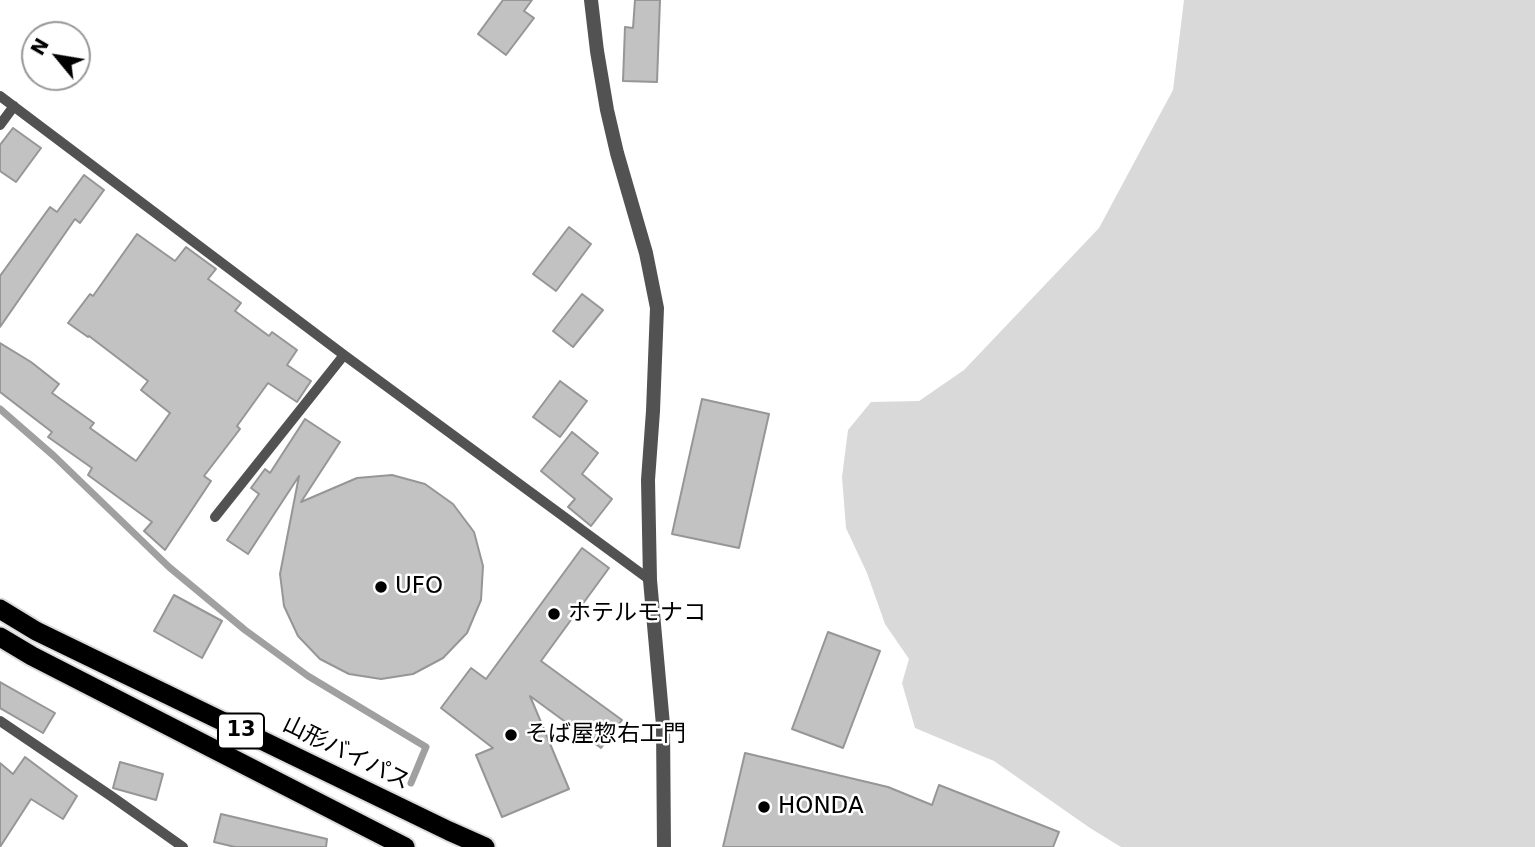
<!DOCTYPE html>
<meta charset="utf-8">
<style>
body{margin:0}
#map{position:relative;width:1535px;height:847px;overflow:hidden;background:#fff;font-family:"DejaVu Sans",sans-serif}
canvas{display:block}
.north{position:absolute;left:21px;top:21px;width:70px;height:70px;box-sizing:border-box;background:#fff;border:2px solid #999;border-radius:50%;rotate:300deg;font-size:19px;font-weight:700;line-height:28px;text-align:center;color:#000}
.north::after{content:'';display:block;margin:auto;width:24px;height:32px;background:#000;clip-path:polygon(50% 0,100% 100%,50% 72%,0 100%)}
</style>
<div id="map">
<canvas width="1535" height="847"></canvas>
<div class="north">N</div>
</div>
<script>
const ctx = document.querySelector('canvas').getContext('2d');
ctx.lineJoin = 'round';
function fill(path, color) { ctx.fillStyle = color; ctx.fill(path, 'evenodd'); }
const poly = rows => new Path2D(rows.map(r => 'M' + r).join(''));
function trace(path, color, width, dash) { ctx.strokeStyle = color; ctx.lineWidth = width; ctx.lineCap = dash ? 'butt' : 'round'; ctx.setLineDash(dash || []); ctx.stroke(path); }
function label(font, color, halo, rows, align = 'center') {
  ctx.font = font + ' "DejaVu Sans","Noto Sans JP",sans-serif'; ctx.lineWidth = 5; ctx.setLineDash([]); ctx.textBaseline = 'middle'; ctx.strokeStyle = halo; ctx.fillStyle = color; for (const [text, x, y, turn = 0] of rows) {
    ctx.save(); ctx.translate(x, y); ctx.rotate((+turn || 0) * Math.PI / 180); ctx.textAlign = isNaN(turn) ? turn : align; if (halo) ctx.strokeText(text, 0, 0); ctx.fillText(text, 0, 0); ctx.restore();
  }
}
fill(poly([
 [1184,0,1535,0,1535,847,1121,847,1090,828,994,761,915,728,902,683,909,659,885,624,867,573,846,528,842,477,848,430,871,402,919,401,964,370,1099,228,1173,90]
]), '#d9d9d9');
trace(poly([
 [0,409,54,456,169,567,245,630,308,676,426,747,411,783]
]), '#a0a0a0', 7);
const building = poly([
 [503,0,532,0,524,11,534,18,506,55,478,34,503,0],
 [635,0,660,0,657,82,623,81,625,27,633,28,635,0],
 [13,128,41,148,16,182,0,171,0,145,13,128],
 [84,175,104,190,80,223,75,219,0,327,0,276,50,207,57,212,84,175],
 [569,227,591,244,556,291,533,274,569,227],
 [137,234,175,261,186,247,216,269,208,279,241,303,235,311,269,336,272,332,297,350,287,365,311,381,297,402,268,383,237,426,240,429,204,476,211,481,165,550,144,531,152,522,88,475,92,468,48,437,52,432,0,392,0,343,31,362,59,384,52,393,94,423,90,428,136,461,170,413,141,390,148,381,89,336,88,337,68,323,90,294,93,296,137,234],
 [582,294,603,310,573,347,553,331,582,294],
 [560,381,587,401,560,437,533,417,560,381],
 [702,399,769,414,739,548,672,534,702,399],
 [305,419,340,442,301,502,357,478,392,475,425,484,453,504,474,532,483,566,481,600,467,633,443,658,413,674,381,679,349,674,320,659,298,636,284,606,280,574,299,476,248,554,227,540,259,494,251,488,265,469,270,473,305,419],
 [572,432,598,453,582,474,612,499,591,526,568,507,575,499,541,471,572,432],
 [582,548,609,568,541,661,622,720,601,748,530,696,569,789,502,817,476,755,493,748,441,708,471,668,486,679,582,548],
 [174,595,222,621,202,658,154,631,174,595],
 [828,632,880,651,843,748,792,729,828,632],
 [0,682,55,713,43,733,0,708,0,682],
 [745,753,888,787,932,805,939,785,1059,832,1053,847,723,847,745,753],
 [25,757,77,796,63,819,31,799,0,847,0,763,13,774,25,757],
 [120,762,163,774,156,800,113,788,120,762],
 [221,814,327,839,326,847,235,847,214,842,221,814]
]);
fill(building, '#c2c2c2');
trace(building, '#969696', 2);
const trunk = poly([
 [0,609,36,631,449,831,485,847],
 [0,637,32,656,405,847]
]);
trace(trunk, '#dbdbdb', 23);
trace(poly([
 [0,96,344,355,650,580],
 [0,125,14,106],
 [215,517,344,355],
 [0,721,111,796,183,847]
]), '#525252', 10);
trace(poly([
 [591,0,597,51,607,110,617,153,646,253,657,308,653,411,648,480,650,580,663,725,664,847]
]), '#525252', 14);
trace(trunk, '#000', 19);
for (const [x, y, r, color] of [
 [381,587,7,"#000"],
 [554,614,7,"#000"],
 [511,735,7,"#000"],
 [764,807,7,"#000"]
]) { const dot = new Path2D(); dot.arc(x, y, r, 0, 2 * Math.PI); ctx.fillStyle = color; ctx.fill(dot); trace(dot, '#fff', 2.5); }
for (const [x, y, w] of [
 [241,731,46]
]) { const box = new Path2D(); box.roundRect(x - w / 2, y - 17.5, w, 35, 5); ctx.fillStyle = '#fff'; ctx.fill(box); trace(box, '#000', 2); }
label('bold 21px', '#000', null, [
 ["13",241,731]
]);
label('23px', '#000', '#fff', [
 ["UFO",395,587],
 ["ホテルモナコ",568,614],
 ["そば屋惣右工門",525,735],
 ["HONDA",778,807]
], 'left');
label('23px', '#000', '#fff', [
 ["山形バイパス",346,754,26]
]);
</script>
